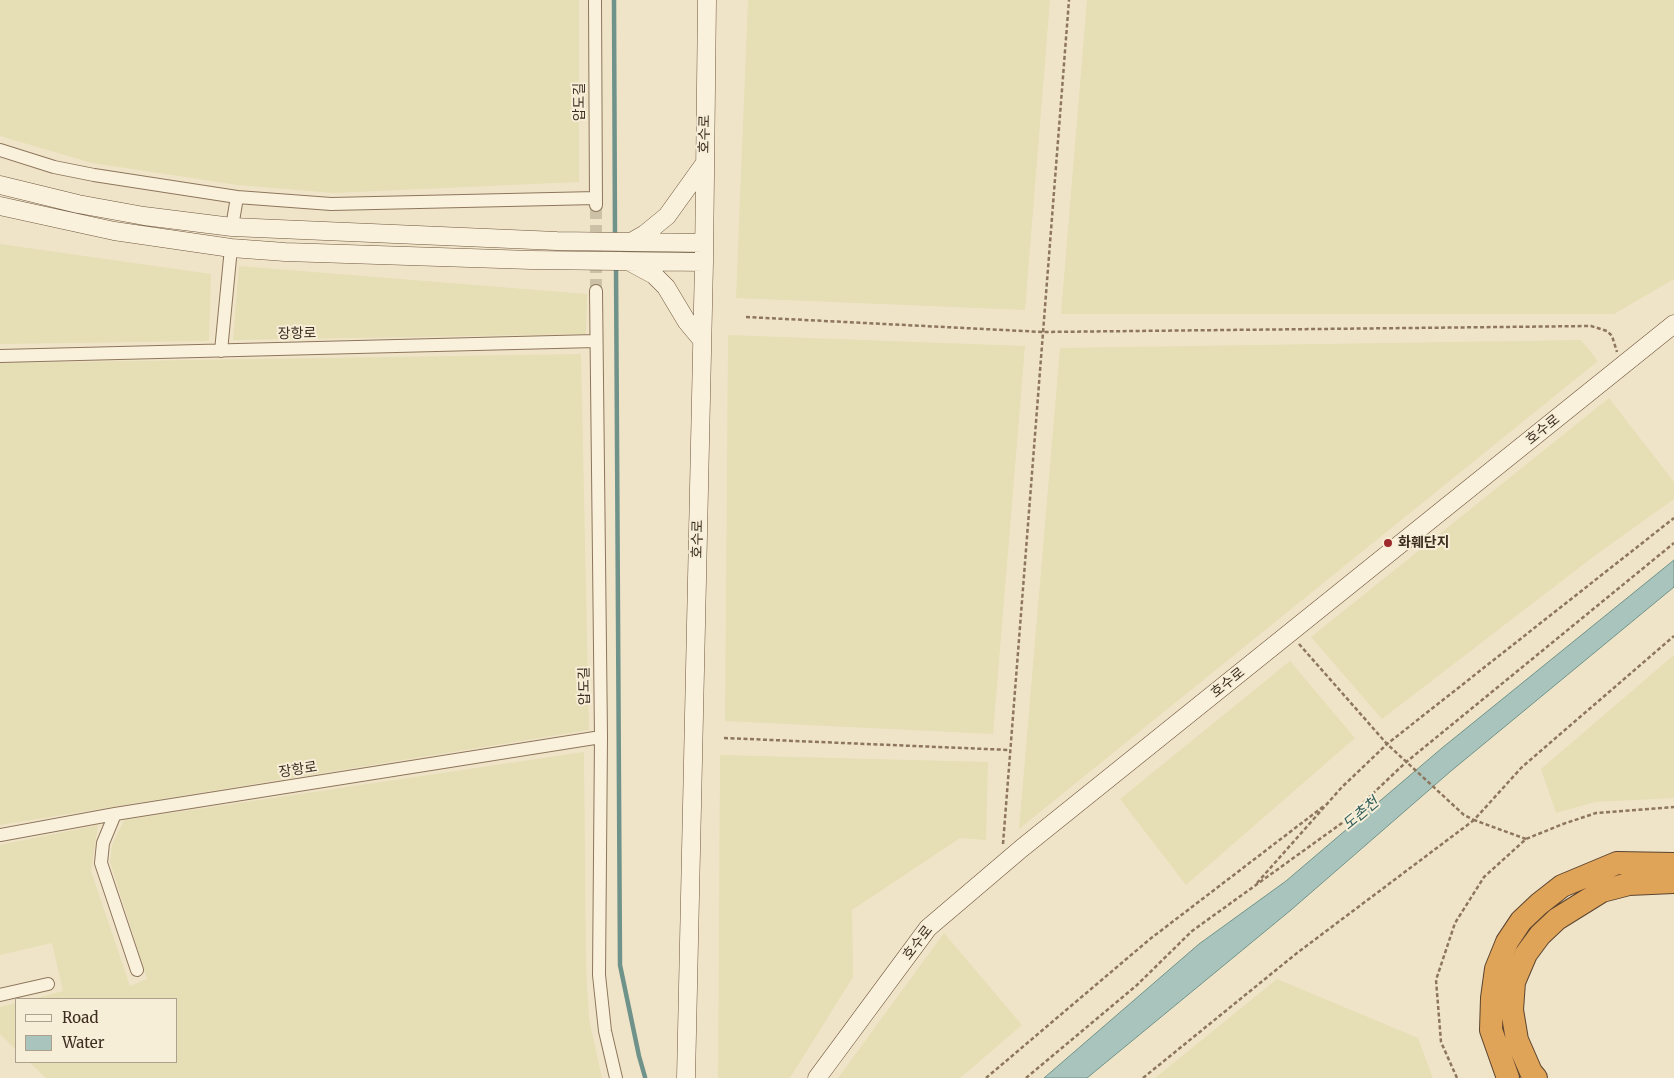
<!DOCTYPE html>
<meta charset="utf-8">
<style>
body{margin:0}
#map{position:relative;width:1674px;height:1078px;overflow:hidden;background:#f0e4c8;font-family:Merriweather,serif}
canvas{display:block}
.legend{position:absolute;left:15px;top:998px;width:162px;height:65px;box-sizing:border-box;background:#f7eed8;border:1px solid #ada18e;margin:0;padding:6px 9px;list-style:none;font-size:15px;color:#3d2e20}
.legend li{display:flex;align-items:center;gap:10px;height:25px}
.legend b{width:25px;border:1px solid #ada18e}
</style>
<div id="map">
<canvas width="1674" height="1078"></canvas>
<ul class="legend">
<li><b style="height:6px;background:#faf1dc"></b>Road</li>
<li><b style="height:14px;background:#a9c4bc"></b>Water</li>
</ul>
</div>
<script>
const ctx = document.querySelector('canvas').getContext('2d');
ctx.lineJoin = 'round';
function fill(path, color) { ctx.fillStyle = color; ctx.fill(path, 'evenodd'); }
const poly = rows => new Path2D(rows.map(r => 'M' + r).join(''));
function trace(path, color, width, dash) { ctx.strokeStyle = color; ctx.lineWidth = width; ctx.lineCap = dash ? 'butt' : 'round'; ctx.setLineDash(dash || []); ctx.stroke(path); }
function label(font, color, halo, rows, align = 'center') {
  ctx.font = font + ' Merriweather,"Noto Sans KR",serif'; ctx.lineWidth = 4; ctx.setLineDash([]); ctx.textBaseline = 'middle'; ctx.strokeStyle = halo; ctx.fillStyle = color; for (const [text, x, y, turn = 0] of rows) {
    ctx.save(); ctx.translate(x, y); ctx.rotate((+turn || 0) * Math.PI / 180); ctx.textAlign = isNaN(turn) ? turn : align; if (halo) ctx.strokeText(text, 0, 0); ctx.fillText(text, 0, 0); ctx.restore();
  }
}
fill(poly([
 [0,0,579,0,579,182,333,193,238,185,92,163,0,136],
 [748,0,1050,0,1025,310,736,298],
 [1087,0,1674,0,1674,279,1614,314,1061,314],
 [0,244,211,274,209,341,0,344],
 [239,266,587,294,586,334,233,340],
 [728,335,1025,346,993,734,725,721],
 [1581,340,1598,361,1019,829,1060,348],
 [581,354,589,730,0,825,0,363],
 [1609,398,1674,482,1674,499,1597,554,1382,719,1311,637],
 [1674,655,1674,798,1595,802,1556,813,1541,769],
 [1290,661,1355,738,1186,885,1120,799],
 [584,752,586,966,589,1019,602,1078,46,1078,29,1062,176,1062,176,999,33,999,63,991,52,943,0,955,0,845,98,825,91,871,130,986,147,979,110,862,112,845,124,820],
 [720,755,988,762,986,840,960,838,852,910,853,977,790,1078,718,1078],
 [944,933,1022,1025,960,1078,838,1078],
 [1277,979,1418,1038,1433,1078,1155,1078],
 [16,1003,16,1050,0,1034,0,1007]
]), '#e6deb5');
const water = poly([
 [1674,560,1674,587,1451,771,1291,910,1087,1078,1044,1078,1199,944,1286,881,1442,748,1674,560]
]);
fill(water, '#a9c4bc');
trace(water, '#6f938a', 1);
trace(poly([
 [614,0,615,239],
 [616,264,620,965,639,1056,645,1077]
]), '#6f938a', 4.5);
trace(poly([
 [596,291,596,205]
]), '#ccc0a6', 12, [12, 6]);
const street = poly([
 [595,0,596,205],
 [0,150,54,167,94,175,237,197,331,204,596,198],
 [232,227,237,197],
 [596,291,601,737,599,975,605,1031,616,1078],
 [221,351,231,248],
 [0,356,595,341],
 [115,814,103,843,101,863,137,970],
 [0,835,115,814,601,737],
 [0,995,48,984]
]);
const secondary = poly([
 [0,185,78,204,144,216,232,227,557,241,704,243],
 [0,206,114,231,231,248,285,252,531,260,704,262],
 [631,242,645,234,667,216,705,163],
 [630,262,654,275,666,287,687,322,702,340],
 [686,1078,704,262,707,0],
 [817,1078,928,928,1022,848,1674,324]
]);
const highway = poly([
 [1508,1078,1491,1030,1492,998,1496,969,1507,942,1521,921,1539,904,1562,886,1617,863,1674,864],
 [1536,1078,1531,1072,1517,1040,1512,1010,1514,982,1526,954,1540,935,1557,919,1602,891,1629,884,1674,882]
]);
trace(street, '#8d765c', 14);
trace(secondary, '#6f573f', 19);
trace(highway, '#5b4430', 24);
trace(poly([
 [746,317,1043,332,1591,326,1607,331,1612,336,1617,352],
 [1299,644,1387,744,1464,815,1474,820],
 [724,738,1010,750],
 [1526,839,1474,820,1522,767,1674,636],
 [1003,844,1069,0],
 [1257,883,1342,787,1387,744,1674,518],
 [986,1078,1150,939,1324,806],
 [1026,1078,1137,985,1192,931,1342,823,1405,763,1674,543],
 [1143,1078,1297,953,1474,820],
 [1457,1078,1441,1042,1436,980,1455,923,1484,877,1526,839,1563,824,1596,813,1674,807]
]), '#8d765c', 2.5, [4, 2.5]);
trace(street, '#faf1dc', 12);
trace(secondary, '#faf1dc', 18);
trace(highway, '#e0a458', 22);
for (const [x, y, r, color] of [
 [1388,543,5,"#9e2a2b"]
]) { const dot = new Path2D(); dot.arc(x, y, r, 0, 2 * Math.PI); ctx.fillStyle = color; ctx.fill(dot); trace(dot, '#f7eed8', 2); }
label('14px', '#3d2e20', '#f7eed8', [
 ["압도길",580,102,-90],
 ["호수로",705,134,-89],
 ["장항로",297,334,-1],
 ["호수로",1543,430,-39],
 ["호수로",698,539,-89],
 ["호수로",1228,683,-39],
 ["압도길",585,686,-91],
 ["장항로",298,770,-9],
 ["호수로",918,943,-52]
]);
label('bold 14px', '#3d2e20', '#f7eed8', [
 ["화훼단지",1398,543]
], 'left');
label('italic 15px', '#2f5d5a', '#f7eed8', [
 ["도촌천",1361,814,-40]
]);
</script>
